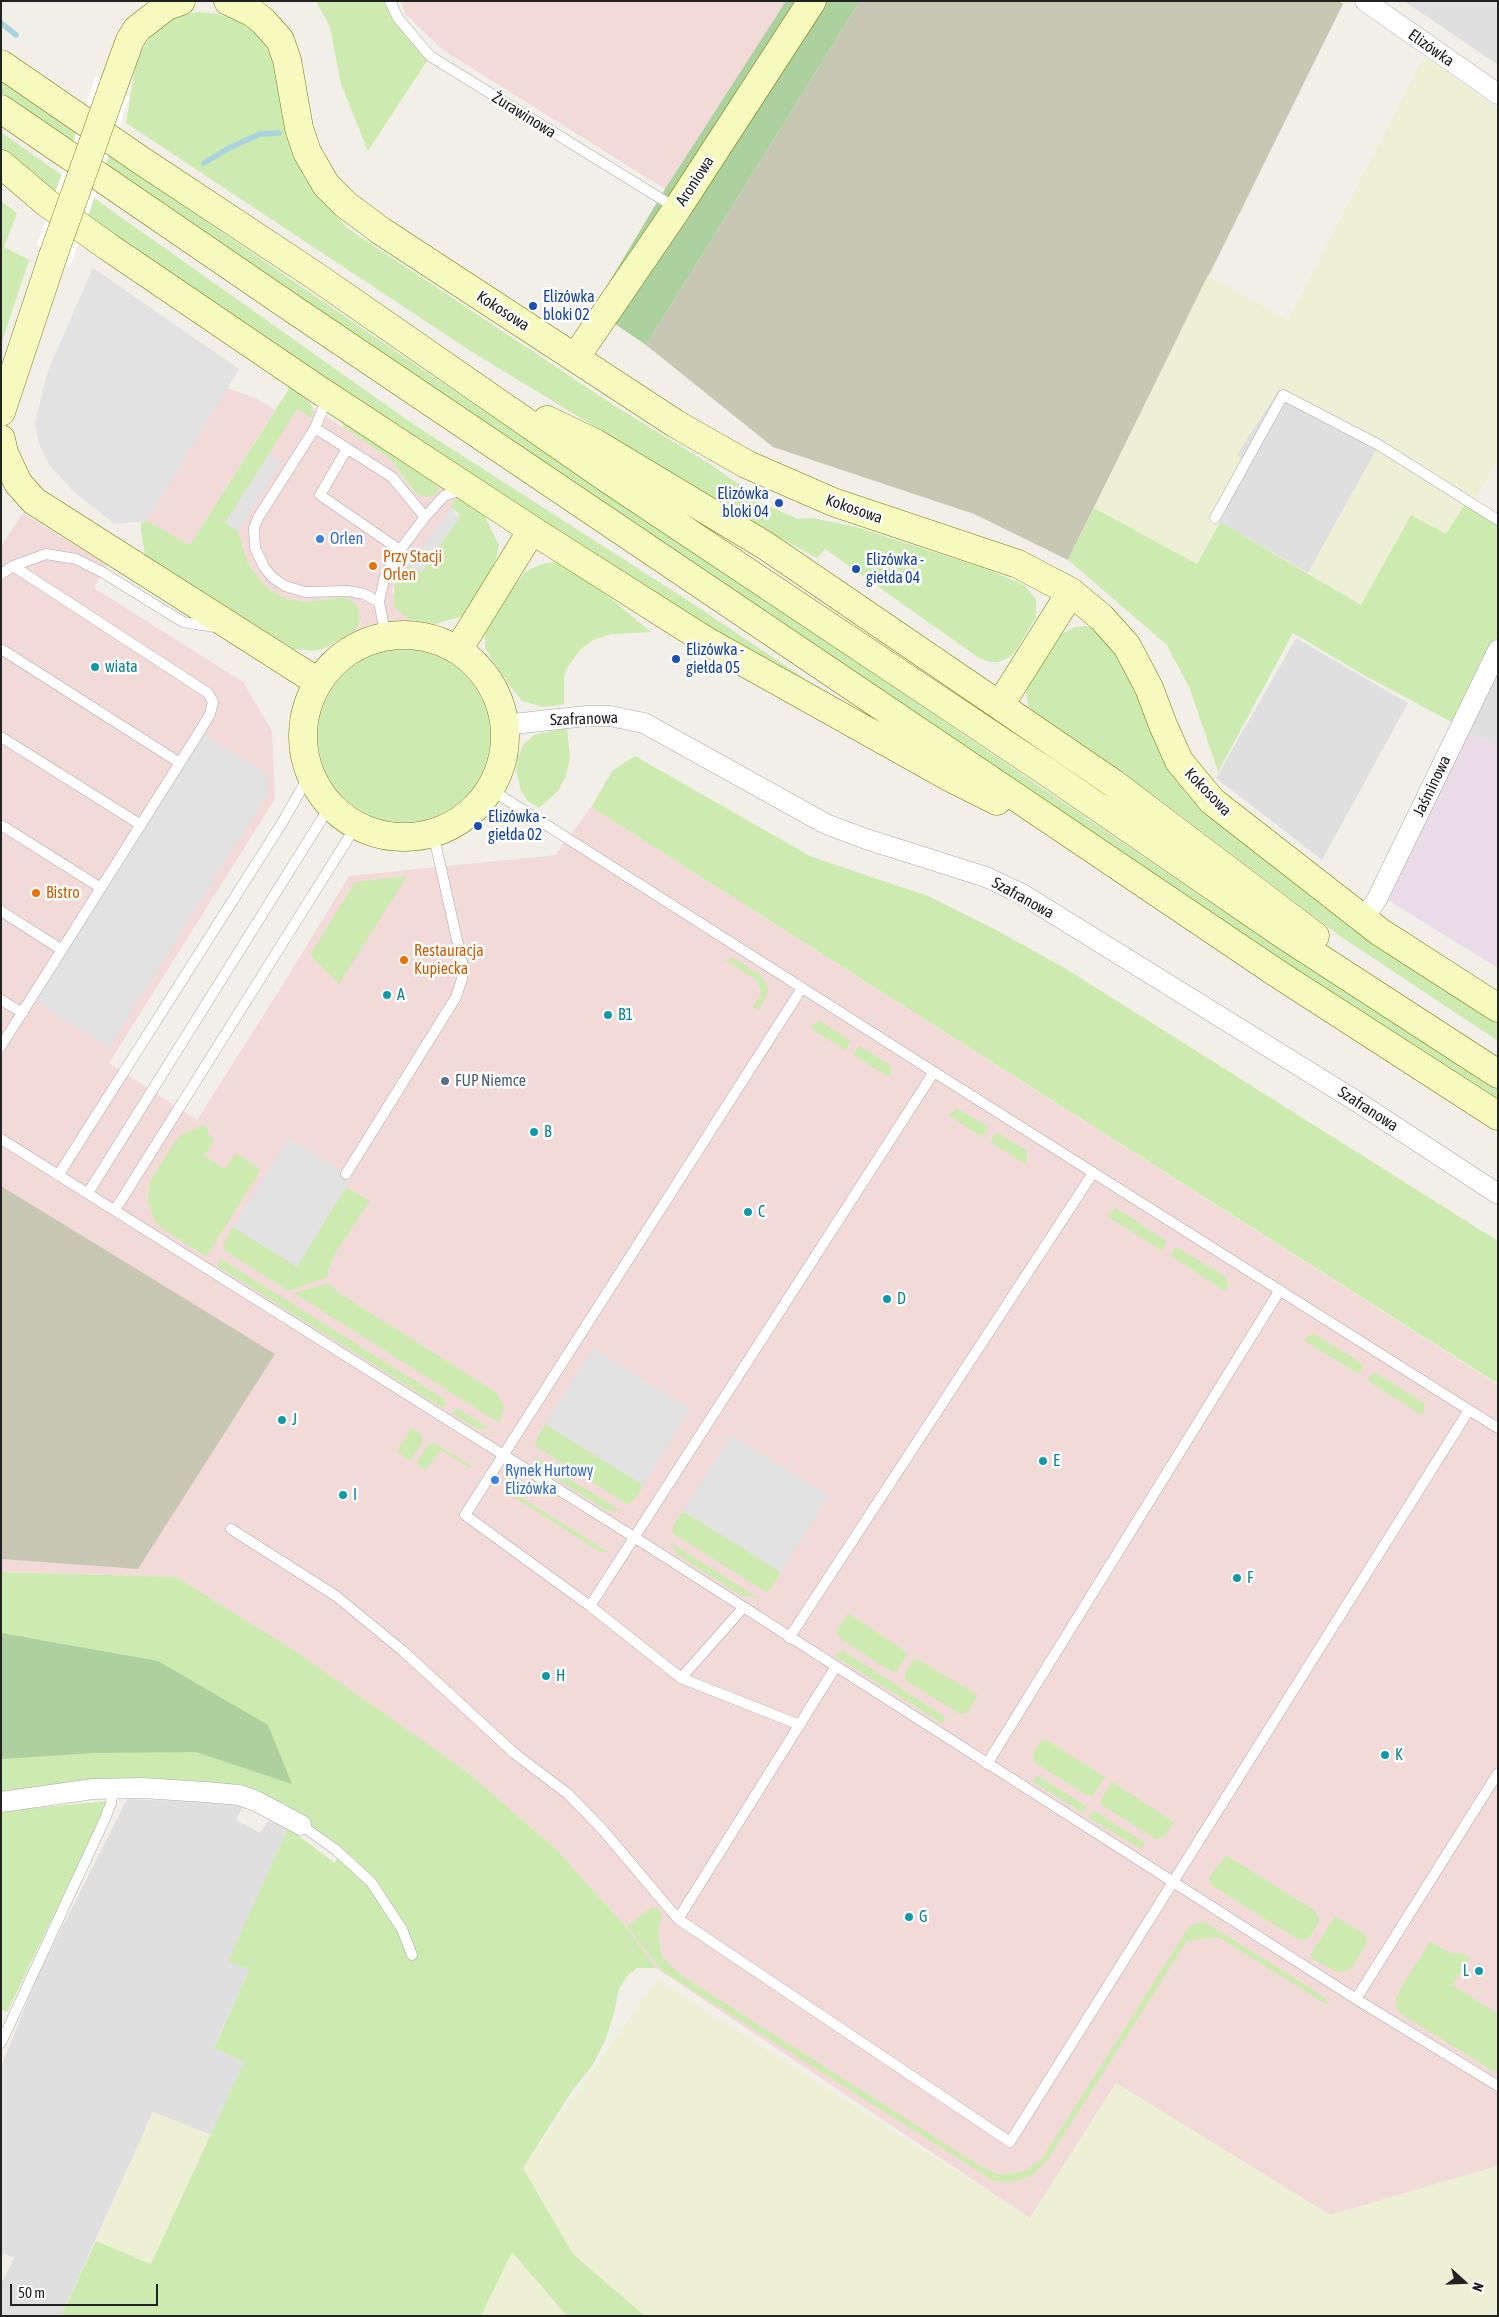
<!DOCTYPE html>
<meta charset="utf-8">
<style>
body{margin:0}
#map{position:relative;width:1499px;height:2317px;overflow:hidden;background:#f2efe9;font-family:"Asap Condensed",sans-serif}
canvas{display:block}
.frame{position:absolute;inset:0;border:2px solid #222;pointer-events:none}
.north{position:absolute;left:1439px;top:2257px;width:50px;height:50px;-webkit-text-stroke:4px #fff;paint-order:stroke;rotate:110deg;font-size:14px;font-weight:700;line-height:20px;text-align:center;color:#222}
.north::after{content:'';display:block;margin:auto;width:18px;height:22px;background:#222;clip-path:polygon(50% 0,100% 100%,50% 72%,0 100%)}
.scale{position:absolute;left:10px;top:2284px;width:148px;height:22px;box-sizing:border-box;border:2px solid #222;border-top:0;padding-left:6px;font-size:15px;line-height:18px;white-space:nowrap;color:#222;-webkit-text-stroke:4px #fff;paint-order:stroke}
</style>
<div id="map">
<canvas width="1499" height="2317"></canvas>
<div class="frame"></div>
<div class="north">N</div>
<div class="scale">50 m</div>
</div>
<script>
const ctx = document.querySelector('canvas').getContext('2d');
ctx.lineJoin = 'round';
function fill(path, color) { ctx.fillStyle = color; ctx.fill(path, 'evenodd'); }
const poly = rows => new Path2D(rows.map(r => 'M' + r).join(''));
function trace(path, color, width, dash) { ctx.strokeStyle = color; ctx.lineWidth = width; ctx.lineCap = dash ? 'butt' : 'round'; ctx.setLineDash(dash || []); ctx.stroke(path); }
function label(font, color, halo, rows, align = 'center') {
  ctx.font = font + ' "Asap Condensed",sans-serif'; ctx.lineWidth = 5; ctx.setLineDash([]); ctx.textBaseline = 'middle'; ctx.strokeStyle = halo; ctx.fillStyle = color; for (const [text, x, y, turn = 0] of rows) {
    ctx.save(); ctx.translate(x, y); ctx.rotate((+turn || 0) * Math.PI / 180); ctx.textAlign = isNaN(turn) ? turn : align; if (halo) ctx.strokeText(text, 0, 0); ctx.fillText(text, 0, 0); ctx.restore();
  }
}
fill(poly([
 [1404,1,1498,1,1498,65],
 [1279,389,1379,445,1308,573,1220,522,1249,462,1236,456],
 [1296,638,1408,703,1322,860,1216,778],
 [1498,673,1498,746,1469,731],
 [127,1799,244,1804,236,1820,260,1833,270,1819,288,1828,229,1961,249,1970,214,2047,244,2062,211,2135,153,2112,61,2316,1,2316,1,2284,14,2258,1,2252,1,2067,38,1975]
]), '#e0dfdf');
fill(poly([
 [401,1,786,1,665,189,443,50,405,14],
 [227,388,257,399,275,410,190,545,147,521],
 [312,407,390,459,413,491,437,482,465,500,452,506,455,513,421,572,405,568,395,583,392,592,408,619,413,621,385,622,356,630,361,623,354,602,345,597,304,602,287,599,271,591,261,581,248,563,238,531,225,523,297,408,313,411],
 [23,513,107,565,94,588,243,682,272,731,275,799,109,1063,197,1120,287,978,349,876,556,855,591,807,1498,1385,1498,2166,1330,2215,1116,2083,1030,2218,656,1968,625,1926,557,1850,467,1772,176,1577,1,1572,1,546]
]), '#f2dad9');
fill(poly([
 [1469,731,1498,746,1498,968,1386,899]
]), '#ebdbe8');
fill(poly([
 [860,1,1340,1,1343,4,1068,560,974,514,773,447,646,345],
 [1,1186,275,1354,138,1569,1,1559]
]), '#c7c7b4');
fill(poly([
 [1424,56,1498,109,1498,458,1477,496,1446,534,1411,515,1361,605,1308,573,1379,445,1279,389,1237,455,1249,462,1197,564,1094,508,1208,275,1288,321],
 [657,1980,1030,2218,1116,2083,1330,2215,1498,2166,1498,2316,645,2316,573,2254,523,2168],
 [153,2112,211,2135,151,2264,96,2241],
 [512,2252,567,2316,481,2316]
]), '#eef0d5');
fill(poly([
 [316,1,390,1,430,56,368,151,341,84,330,27],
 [198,12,218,14,235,19,251,29,266,47,276,68,285,127,304,177,347,228,615,406,713,466,744,488,745,496,798,519,813,518,856,527,986,569,1024,585,1036,599,1036,617,1015,652,1010,657,998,662,989,662,979,658,825,549,817,558,756,525,469,350,126,123,136,63,146,43,159,27,180,16],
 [1,81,423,370,689,548,1211,903,1498,1089,1498,1104,1111,849,927,720,193,226,1,93],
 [1,132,413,424,695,605,820,689,747,651,403,432,125,242,6,157,1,153],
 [1,201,17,213,4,247,29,260,1,344],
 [290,387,299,392,311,404,313,411,311,418,297,409,226,523,238,531,248,563,261,581,271,591,287,599,304,602,345,597,354,602,358,608,360,623,356,630,323,649,314,651,294,649,145,555,141,531,141,522,147,521,190,545],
 [343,423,437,482,438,491,435,495,431,497,417,495,390,459,343,427],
 [459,499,482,511,499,545,496,559,482,591,467,612,460,617,435,624,408,619,394,606,394,585,409,566,421,572,460,516,451,506,454,500],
 [1467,501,1498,520,1498,650,1461,727,1362,674,1293,633,1218,772,1190,689,1167,645,1068,560,1094,508,1197,564,1220,522,1361,605,1411,515,1446,534],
 [561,561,603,592,651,632,611,634,593,640,580,650,567,668,564,677,564,704,543,707,522,701,510,686,485,648,485,630,510,590,527,571,542,564],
 [1084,626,1094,627,1122,656,1170,769,1187,794,1209,814,1498,1021,1498,1041,1340,936,1159,799,1035,717,1028,705,1026,692,1040,660,1058,636,1075,627],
 '318 736a86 86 0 1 1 172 0a86 86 0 1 1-172 0Z',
 [567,728,570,758,566,776,558,791,539,808,528,801,521,791,516,770,517,759,524,744,534,735],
 [635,756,812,857,928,896,996,930,1063,967,1498,1241,1498,1384,591,807,613,770],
 [407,876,339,984,310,955,355,882],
 [731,958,735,959,759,974,766,983,768,990,766,997,759,1010,753,1007,761,994,758,981,725,960],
 [821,1021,849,1040,850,1043,845,1050,811,1029,813,1024],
 [858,1047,861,1047,890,1065,891,1073,889,1077,853,1055],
 [957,1108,987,1126,988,1129,982,1137,948,1115],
 [203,1125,207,1127,209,1135,214,1140,204,1156,225,1169,236,1153,261,1170,206,1257,160,1227,153,1218,148,1200,150,1181,179,1136],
 [998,1133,1027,1151,1027,1162,1025,1164,990,1142,995,1134],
 [346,1187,370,1201,336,1252,327,1272,328,1277,288,1291,224,1250,223,1244,233,1227,297,1266],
 [1116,1208,1165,1240,1166,1243,1162,1251,1107,1216,1108,1213],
 [1174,1248,1178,1248,1226,1277,1228,1285,1226,1289,1224,1291,1171,1256],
 [221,1259,444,1399,446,1403,443,1408,217,1266],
 [329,1283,339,1293,494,1391,502,1401,504,1407,499,1423,294,1293],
 [1314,1334,1361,1363,1363,1368,1359,1374,1304,1341,1308,1336],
 [1373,1373,1376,1373,1424,1403,1425,1410,1421,1415,1367,1380],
 [457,1408,489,1428,478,1429,451,1413],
 [545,1424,643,1485,639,1494,628,1505,535,1446,537,1439],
 [411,1428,421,1434,422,1443,410,1461,397,1452],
 [434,1443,472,1466,471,1469,440,1450,426,1470,416,1463,427,1446],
 [533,1456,621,1511,606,1510,544,1471,538,1466],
 [506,1488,608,1552,600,1552,507,1493],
 [683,1511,781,1572,773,1586,766,1592,672,1533,674,1524],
 [670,1542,758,1598,742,1596,678,1555],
 [1,1572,176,1577,298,1653,467,1772,557,1850,625,1926,656,1968,637,1968,627,1976,619,1989,614,2013,605,2041,592,2066,572,2091,523,2168,573,2254,645,2316,567,2316,512,2252,481,2316,61,2316,96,2241,151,2264,244,2062,214,2048,249,1970,228,1961,288,1828,335,1863,341,1851,285,1804,225,1785,1,1802],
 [848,1613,908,1653,897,1671,892,1672,839,1638,837,1630],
 [842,1650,944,1716,945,1720,943,1724,835,1656],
 [915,1658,978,1695,967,1713,960,1714,906,1681,904,1675],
 [1043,1738,1105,1777,1093,1795,1088,1796,1034,1762,1033,1753],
 [1038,1776,1086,1806,1083,1813,1032,1781],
 [1112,1782,1174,1822,1164,1837,1156,1839,1102,1805,1100,1801],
 [109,1801,7,2012,1,2009,1,1811],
 [1093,1810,1145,1843,1141,1849,1089,1818],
 [1226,1855,1315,1911,1319,1918,1319,1923,1310,1936,1308,1939,1299,1940,1211,1885,1209,1878],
 [652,1907,657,1908,662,1914,658,1932,662,1957,679,1974,985,2169,1002,2175,1024,2171,1041,2160,1187,1930,1193,1924,1204,1922,1208,1924,1323,1996,1328,2002,1327,2005,1218,1937,1187,1941,1047,2161,1031,2176,1020,2180,1009,2182,992,2180,662,1971,627,1926],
 [1335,1916,1364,1934,1367,1939,1367,1943,1351,1969,1339,1973,1309,1957],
 [1430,1942,1451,1953,1461,1953,1470,1958,1452,1985,1498,2014,1498,2074,1401,2014,1396,2007,1396,1999,1399,1991]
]), '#cdebb0');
fill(poly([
 [786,1,860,1,646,345,593,309,665,189],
 [1,1633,158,1661,268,1725,292,1784,196,1752,95,1753,1,1759]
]), '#add19e');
fill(poly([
 [93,268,239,369,147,521,115,524,75,493,50,466,39,444,35,424,47,373],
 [269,454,282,462,238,531,225,523],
 [450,509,460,517,421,572,410,565],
 [200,731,266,774,268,793,109,1048,32,999],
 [288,1138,352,1177,297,1267,233,1227],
 [593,1348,690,1409,643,1485,545,1424],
 [731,1435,829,1496,781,1572,683,1511]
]), '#e2e2e2');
fill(poly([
 [96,76,129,98,70,267,37,245]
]), '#fff');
trace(poly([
 [1,23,16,35],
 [204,163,229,148,260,134,279,133]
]), '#aad3df', 5.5);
const lane = poly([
 [390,1,398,18,430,56,676,208],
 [322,398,324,406,315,428,258,518,254,528,255,548,264,567,272,577,285,586,305,592,348,591,364,594,379,602],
 [315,428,392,477,425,517],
 [347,449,320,495,400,550],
 [1215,518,1283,395,1379,445,1498,520],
 [13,566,46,554,76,559,102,572,183,622,215,627],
 [1,574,13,566,208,693,213,702,210,714,200,731,1,1046],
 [386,637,379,602,385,576,400,550,425,517,444,496,464,489],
 [1,649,180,763],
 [1,737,141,825],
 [1,825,101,888],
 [1,911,62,950],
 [1,1000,23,1013],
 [1,1139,634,1537,1356,1999,1498,1773],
 [59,1174,282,823,310,774],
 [346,1174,456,997,462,979,462,962,433,833],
 [88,1193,330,806],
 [115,1210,356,826],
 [1469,1410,1498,1428],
 [231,1529,336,1596,403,1651,514,1753,568,1794,602,1829,678,1919,1010,2142,1469,1410,934,1072,490,789],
 [590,1606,934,1072],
 [789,1638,1093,1173],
 [681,1678,743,1608],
 [800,1725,681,1678,590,1606,465,1515,802,988],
 [987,1764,1280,1290],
 [301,1825,336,1850,371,1882,402,1929,412,1955],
 [678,1919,835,1668],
 [1356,1999,1498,2086],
 [1,2043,104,1821,111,1803,113,1788]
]);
const street = poly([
 [1365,1,1498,94],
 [504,725,586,716,610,716,644,723,826,824,866,839,986,877,1022,894,1356,1101,1498,1194],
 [1363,920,1377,899,1498,650],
 [1,1802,93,1789,142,1788,205,1792,239,1795,256,1801,301,1825]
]);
const secondary = poly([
 [228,1,253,13,263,21,280,40,287,60,299,128,307,152,326,185,345,204,381,231,676,424,746,464,833,502,1018,564,1071,592,1102,618,1127,646,1149,688,1163,725,1179,761,1212,801,1380,932,1498,1008],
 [1,64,139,159,314,275,608,479,1047,772,1281,933,1498,1074],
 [113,87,130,40,137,29,167,6,181,1],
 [1,109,290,307,1278,974,1498,1116],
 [1,164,47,203,107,246,316,388,532,530,708,642,951,778,997,801],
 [575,358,677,209,812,1],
 [1,412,53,256],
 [547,420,595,443,766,546,1113,783,1315,936],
 [1,439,4,453,18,483,34,501,318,682],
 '303 736a101 101 0 1 1 202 0a101 101 0 1 1-202 0Z',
 [458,650,532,530],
 [1000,705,1071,592]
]);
trace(lane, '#a9a9a9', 11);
trace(street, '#a9a9a9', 21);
trace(secondary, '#707d05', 29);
trace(lane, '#fff', 10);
trace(street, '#fff', 20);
trace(secondary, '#f7fabf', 28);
const secondaryBridge = poly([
 [53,256,113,87]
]);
trace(secondaryBridge, '#707d05', 29, []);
trace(secondaryBridge, '#f7fabf', 28);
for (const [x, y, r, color] of [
 [533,306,5,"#1a4fb4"],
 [779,503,5,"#1a4fb4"],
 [320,539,5,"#3f7fe0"],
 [373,566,5,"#e8710a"],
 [856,569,5,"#1a4fb4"],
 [676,659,5,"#1a4fb4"],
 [95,667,5,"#0f9aa8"],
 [478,826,5,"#1a4fb4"],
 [36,893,5,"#e8710a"],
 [404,960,5,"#e8710a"],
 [387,995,5,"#0f9aa8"],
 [608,1015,5,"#0f9aa8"],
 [445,1081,5,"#5c6f8a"],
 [534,1132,5,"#0f9aa8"],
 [748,1212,5,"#0f9aa8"],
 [887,1299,5,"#0f9aa8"],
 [282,1420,5,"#0f9aa8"],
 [1043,1461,5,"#0f9aa8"],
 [495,1480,5,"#3f7fe0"],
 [343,1495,5,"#0f9aa8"],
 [1237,1578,5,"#0f9aa8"],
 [546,1676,5,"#0f9aa8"],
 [1385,1755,5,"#0f9aa8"],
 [909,1917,5,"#0f9aa8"],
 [1479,1971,5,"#0f9aa8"]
]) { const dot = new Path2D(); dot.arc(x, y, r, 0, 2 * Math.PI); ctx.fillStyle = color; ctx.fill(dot); trace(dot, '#fff', 2); }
label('16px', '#222', '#fff', [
 ["Elizówka",1431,48,35],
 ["Żurawinowa",524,115,32],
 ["Aroniowa",695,181,-57],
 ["Kokosowa",503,311,33],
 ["Kokosowa",854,509,19],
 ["Szafranowa",584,719,-2],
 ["Jaśminowa",1432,786,-64],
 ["Kokosowa",1208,792,46],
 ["Szafranowa",1023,898,29],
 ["Szafranowa",1368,1109,33]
]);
label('16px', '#164399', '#fff', [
 ["Elizówka",543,297],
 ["bloki 02",543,315],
 ["Elizówka",769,494,"right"],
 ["bloki 04",769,512,"right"],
 ["Elizówka -",866,560],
 ["giełda 04",866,578],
 ["Elizówka -",686,650],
 ["giełda 05",686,668],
 ["Elizówka -",488,817],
 ["giełda 02",488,835]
], 'left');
label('16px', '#366cbe', '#fff', [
 ["Orlen",330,539],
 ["Rynek Hurtowy",505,1471],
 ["Elizówka",505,1489]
], 'left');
label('16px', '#c56008', '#fff', [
 ["Przy Stacji",383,557],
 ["Orlen",383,575],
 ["Bistro",46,893],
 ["Restauracja",414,951],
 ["Kupiecka",414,969]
], 'left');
label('16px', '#0d838f', '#fff', [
 ["wiata",105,667],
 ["A",397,995],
 ["B1",618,1015],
 ["B",544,1132],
 ["C",758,1212],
 ["D",897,1299],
 ["J",292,1420],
 ["E",1053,1461],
 ["I",353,1495],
 ["F",1247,1578],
 ["H",556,1676],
 ["K",1395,1755],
 ["G",919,1917],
 ["L",1469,1971,"right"]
], 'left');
label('16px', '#4e5e75', '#fff', [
 ["FUP Niemce",455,1081]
], 'left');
</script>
